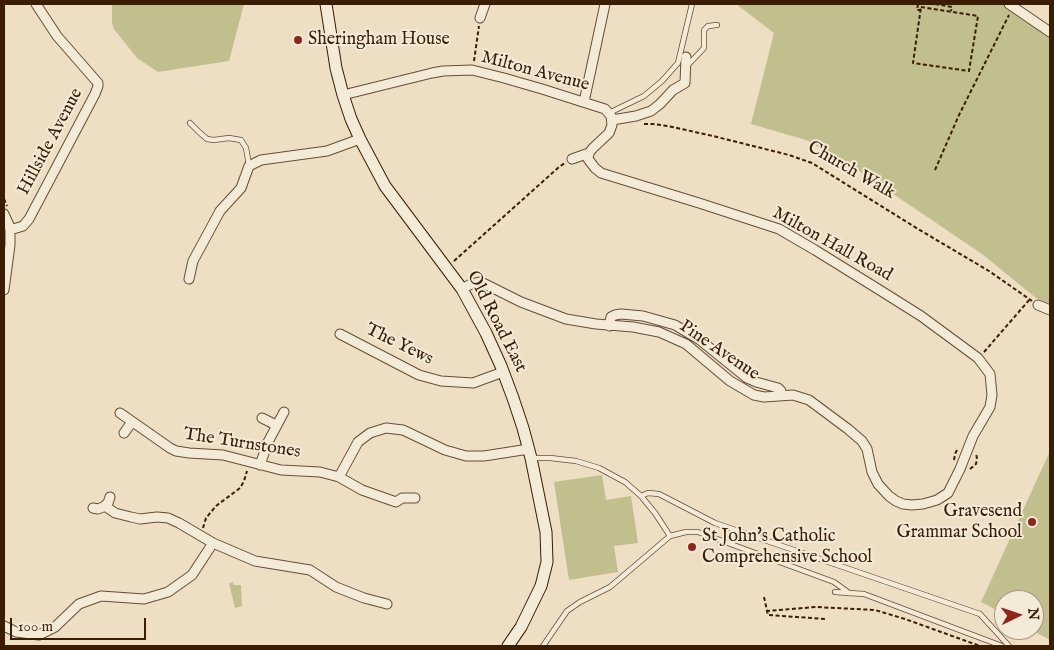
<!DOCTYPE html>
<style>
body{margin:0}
#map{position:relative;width:1054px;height:650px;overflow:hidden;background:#eedec3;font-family:"IM FELL English",serif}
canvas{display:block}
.frame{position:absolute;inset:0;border:5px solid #3a1d03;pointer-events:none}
.north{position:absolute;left:994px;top:590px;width:50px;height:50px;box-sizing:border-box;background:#f4ead8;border:1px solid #aa9883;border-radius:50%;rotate:86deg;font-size:14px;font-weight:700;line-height:20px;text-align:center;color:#3a1d03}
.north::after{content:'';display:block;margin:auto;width:18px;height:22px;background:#8f2418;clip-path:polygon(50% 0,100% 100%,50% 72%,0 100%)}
.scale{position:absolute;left:10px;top:618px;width:136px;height:22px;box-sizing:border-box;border:2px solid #3a1d03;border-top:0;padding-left:6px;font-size:15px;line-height:18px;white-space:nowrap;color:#3a1d03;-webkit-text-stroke:4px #f4ead8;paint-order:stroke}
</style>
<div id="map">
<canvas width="1054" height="650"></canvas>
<div class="frame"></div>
<div class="north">N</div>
<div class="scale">100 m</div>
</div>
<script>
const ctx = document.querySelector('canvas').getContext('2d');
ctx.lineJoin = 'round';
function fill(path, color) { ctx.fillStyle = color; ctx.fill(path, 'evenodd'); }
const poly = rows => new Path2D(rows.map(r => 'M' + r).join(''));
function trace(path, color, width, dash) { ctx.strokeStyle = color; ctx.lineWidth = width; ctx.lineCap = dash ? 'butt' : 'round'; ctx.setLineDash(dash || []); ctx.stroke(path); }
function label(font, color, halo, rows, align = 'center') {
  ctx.font = font + ' "IM FELL English",serif'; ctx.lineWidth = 4; ctx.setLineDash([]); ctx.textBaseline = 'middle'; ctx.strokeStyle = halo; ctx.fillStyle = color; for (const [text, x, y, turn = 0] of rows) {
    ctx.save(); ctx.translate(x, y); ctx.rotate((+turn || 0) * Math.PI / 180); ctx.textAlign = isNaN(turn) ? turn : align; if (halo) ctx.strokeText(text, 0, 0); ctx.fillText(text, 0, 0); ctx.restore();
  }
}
fill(poly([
 [112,4,244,4,229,61,158,72,137,58,114,29,112,23],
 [736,4,1003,4,1050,35,1050,304,1036,298,982,254,846,162,806,140,751,124,774,33],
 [1050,451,1050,640,1032,630,1034,630,1034,600,1004,600,1004,614,981,602],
 [602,475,606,500,631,496,638,543,614,546,618,572,569,580,554,482],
 [233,582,233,585,241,585,242,606,235,608,229,583]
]), '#c1bf8e');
const lane = poly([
 [686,67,704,48,704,30,708,26,717,25],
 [609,113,644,96,662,81,678,63,692,4],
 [190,123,199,132,207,139,214,140,229,138,241,140,246,148,249,165],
 [533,458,550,458,576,461,599,468,625,482,641,496,655,513,670,536],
 [641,496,648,493,659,494,715,523,980,614,1009,646],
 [835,592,849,593,864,594,1002,646],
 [543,646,567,611,580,602,610,587,670,536,686,532,698,532,834,582,849,593]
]);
const street = poly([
 [1009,4,1050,32],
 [480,18,485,4],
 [343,95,432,73,443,71,472,70,504,78,542,89,605,109,611,116,612,125,609,133,593,148,589,153,588,159,595,168,601,173,699,203,779,229,815,250,878,289,921,316,978,358,990,374,992,395,990,407,973,436,960,469,948,493,937,500,923,504,912,505,903,504,896,501,889,496,878,484,872,472,867,449,862,441,848,429,809,400,793,395,764,397,754,395,730,381,686,344,659,332,633,327,596,324,566,319,521,302,481,282,471,284,462,289],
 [584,102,605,4],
 [612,120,636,116,651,111,660,104,673,90,685,83,686,57],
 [572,159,589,153],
 [4,214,9,225,10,230],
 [189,279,193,261,220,211,241,188,249,166,261,160,327,151,360,139],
 [4,290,10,245,10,230,23,226,29,219,95,94,98,86,98,83,57,36,36,4],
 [1038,305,1050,310],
 [609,326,611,317,615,315,621,314,643,316,675,325,700,340,747,378,756,382,778,388,781,391,781,395],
 [340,334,419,375,441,381,473,383,503,372],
 [120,413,170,448,176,451,189,453,223,455,281,470,320,472,339,477,362,490,396,502,402,498,415,498],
 [262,418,276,425],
 [124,433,132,422],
 [260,465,268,442,284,412],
 [339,477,358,442,370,433,386,428,403,430,445,450,466,456,484,456,529,449],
 [105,506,115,513,131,517,140,519,157,517,168,518,179,523,213,543,255,561,310,570,336,587,364,598,387,604],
 [93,508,98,509,103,507,108,503,110,497],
 [4,626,16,632,39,635,55,627,79,604,101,596,144,599,168,592,192,575,213,543]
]);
const secondary = poly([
 [326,4,336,68,343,95,351,119,360,139,385,186,462,289,486,333,501,366,513,398,523,428,531,458,546,532,547,562,541,586,521,627,508,646]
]);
trace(lane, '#674d33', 6);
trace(street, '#674d33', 11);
trace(secondary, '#3a1d03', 13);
trace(poly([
 [918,4,917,10,921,10],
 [935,4,952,7,951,11],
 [921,7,978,16,969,71,913,63,921,7],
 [474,61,479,26],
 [644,124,653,124,668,126,713,136,789,155,812,163,918,229,989,271,1032,301],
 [935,170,959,115,1009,15],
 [4,199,7,206],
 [454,261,559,167,565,163],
 [984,352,1030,299],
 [954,460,955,454,957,450],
 [970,469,976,464,977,459,976,453],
 [203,528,206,518,216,506,240,488,244,481,247,471],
 [764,597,768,615,826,619],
 [766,611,816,607,875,610,905,619,980,646],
 [1030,646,1037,646]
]), '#3a1d03', 2, [4, 2.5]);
trace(lane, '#f4ead8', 4.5);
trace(street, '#f4ead8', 9);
trace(secondary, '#f4ead8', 11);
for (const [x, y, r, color] of [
 [298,40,5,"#8f2418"],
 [1032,522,5,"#8f2418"],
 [692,547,5,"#8f2418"]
]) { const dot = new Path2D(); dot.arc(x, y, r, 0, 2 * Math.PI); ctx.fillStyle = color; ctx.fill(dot); trace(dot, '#f4ead8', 2); }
label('18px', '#3a1d03', '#f4ead8', [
 ["Sheringham House",308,40],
 ["Gravesend",1022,512,"right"],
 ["Grammar School",1022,533,"right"],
 ["St John's Catholic",702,537],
 ["Comprehensive School",702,558]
], 'left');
label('18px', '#3a1d03', '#f4ead8', [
 ["Milton Avenue",535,72,15],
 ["Hillside Avenue",51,142,-62],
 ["Church Walk",851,171,30],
 ["Milton Hall Road",832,245,29],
 ["Old Road East",496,322,63],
 ["The Yews",399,345,26],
 ["Pine Avenue",719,351,34],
 ["The Turnstones",242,444,9]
]);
</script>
